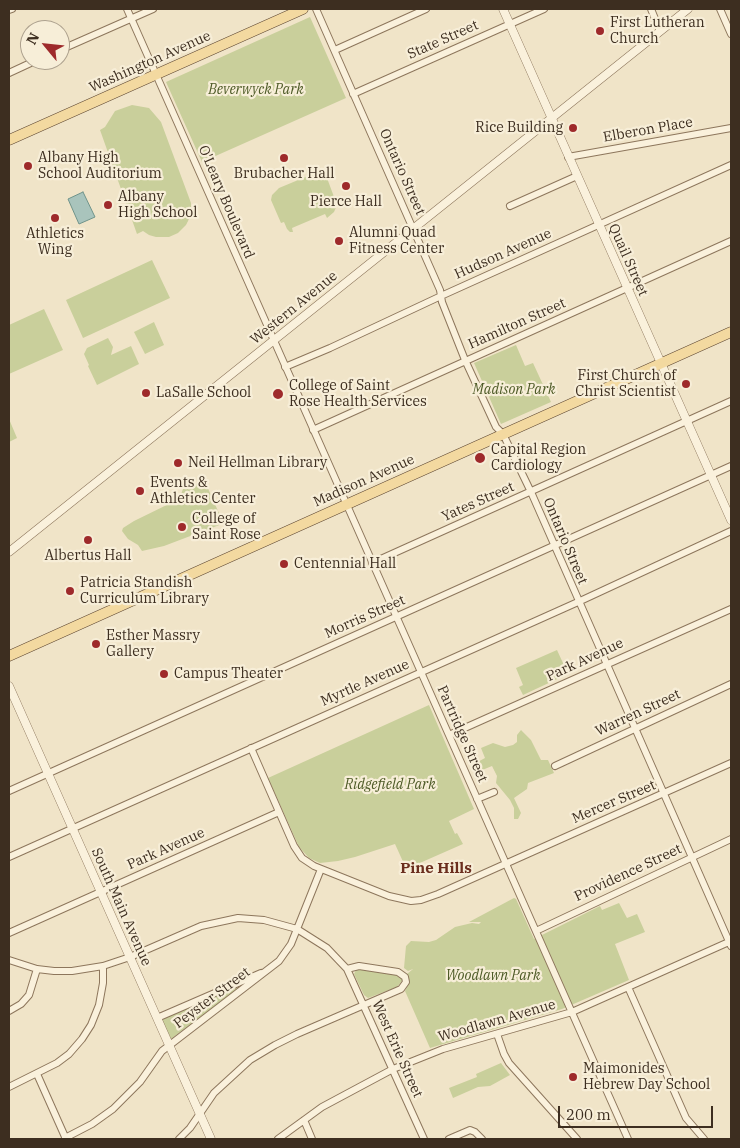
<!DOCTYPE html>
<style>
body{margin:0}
#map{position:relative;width:740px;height:1148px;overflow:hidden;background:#f0e4c8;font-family:"IBM Plex Serif",serif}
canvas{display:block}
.frame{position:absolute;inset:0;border:10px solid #3d2e20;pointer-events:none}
.north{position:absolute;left:20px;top:20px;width:50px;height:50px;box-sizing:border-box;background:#f7eed8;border:1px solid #ada18e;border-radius:50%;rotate:298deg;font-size:14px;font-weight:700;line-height:20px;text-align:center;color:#3d2e20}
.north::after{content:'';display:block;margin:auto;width:18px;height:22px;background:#9e2a2b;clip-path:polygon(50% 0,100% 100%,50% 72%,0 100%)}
.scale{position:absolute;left:558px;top:1106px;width:155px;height:22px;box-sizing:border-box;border:2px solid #3d2e20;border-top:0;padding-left:6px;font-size:15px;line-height:18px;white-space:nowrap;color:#3d2e20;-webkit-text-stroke:4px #f7eed8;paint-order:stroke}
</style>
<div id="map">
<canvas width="740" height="1148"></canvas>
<div class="frame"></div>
<div class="north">N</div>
<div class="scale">200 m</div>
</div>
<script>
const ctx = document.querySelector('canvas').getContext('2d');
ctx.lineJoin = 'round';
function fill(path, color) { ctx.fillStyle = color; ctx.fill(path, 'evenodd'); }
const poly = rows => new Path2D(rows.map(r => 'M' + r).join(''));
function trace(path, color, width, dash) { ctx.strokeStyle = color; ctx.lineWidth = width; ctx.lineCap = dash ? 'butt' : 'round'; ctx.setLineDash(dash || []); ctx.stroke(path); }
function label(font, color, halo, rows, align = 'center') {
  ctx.font = font + ' "IBM Plex Serif",serif'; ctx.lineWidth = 4.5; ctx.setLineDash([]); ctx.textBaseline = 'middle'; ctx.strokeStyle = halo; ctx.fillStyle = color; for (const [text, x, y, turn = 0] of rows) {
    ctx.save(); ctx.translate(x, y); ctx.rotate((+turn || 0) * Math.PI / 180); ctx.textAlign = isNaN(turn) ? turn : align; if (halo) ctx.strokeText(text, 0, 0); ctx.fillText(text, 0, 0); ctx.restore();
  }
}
fill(poly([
 [310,17,346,98,202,162,166,82],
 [132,105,149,108,161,122,191,203,191,215,186,225,178,233,169,237,156,237,149,235,143,231,137,234,100,130,105,127,115,111],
 [315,173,323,174,327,178,337,205,334,212,327,218,325,214,292,228,293,232,290,232,287,229,284,222,281,223,271,200,272,195,279,188],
 [152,260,170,298,83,338,66,300],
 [44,309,63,350,9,374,9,325],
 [154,322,164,345,145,354,134,332],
 [108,338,113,347,111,355,131,346,139,364,97,385,88,366,89,365,84,354,87,348],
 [516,345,525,366,533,363,551,402,501,424,474,363],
 [9,419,17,438,9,442],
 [203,481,206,484,222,520,222,524,164,546,142,551,138,545,128,539,122,531,123,528,134,521,179,499,183,489],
 [557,650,568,674,523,695,519,687,523,685,516,668],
 [429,705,474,809,449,821,455,834,457,833,463,844,413,866,405,866,395,844,355,857,338,861,320,863,309,858,299,847,295,838,268,778],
 [521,730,531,740,541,760,548,760,554,773,528,783,527,789,514,798,521,813,518,819,514,819,514,808,510,800,496,783,497,776,492,766,475,773,472,765,485,758,481,748,493,743,505,747,513,745,517,742,517,735],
 [514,898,516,899,534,939,600,906,602,910,619,903,627,918,637,914,645,932,615,944,629,980,562,1009,430,1048,405,991,408,985,407,974,413,969,408,971,404,968,406,946,411,941,429,942,436,940,455,927,472,923,479,924,481,922,469,922],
 [358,969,398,975,402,978,402,981,397,987,368,998,364,995,354,974,356,970],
 [243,983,244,984,171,1039,162,1021,164,1018],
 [501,1063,510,1075,490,1086,478,1087,453,1098,449,1088,477,1077,476,1074]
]), '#c9cf9b');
const water = poly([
 [83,192,95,217,79,224,68,199,83,192]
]);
fill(water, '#a9c4bc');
trace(water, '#6f938a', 1);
const minor = poly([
 [127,9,628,1139],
 [316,9,440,290,442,302,465,360,496,427,503,434,531,492,731,946],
 [651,9,660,31],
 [720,9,731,34],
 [9,10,12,9],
 [60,50,153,9],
 [335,50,426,9],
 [9,73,37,60],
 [353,94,544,9],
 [568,157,731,128],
 [510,206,577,176],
 [285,367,330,348,441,296,731,165],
 [313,430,731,241],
 [372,563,731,401],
 [449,735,731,609],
 [251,748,294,846,302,858,314,866,389,896,411,901,421,900,438,894,731,763],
 [555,766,731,684],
 [9,791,731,466],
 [477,799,494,792],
 [9,857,578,602,731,531],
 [536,931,731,839],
 [9,933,279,812],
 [9,960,37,969,54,971,72,971,103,966,130,957,201,926,238,918,264,920,297,929,327,948,347,969,424,1139],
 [628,987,686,1118,704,1139],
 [9,1011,21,1004,29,995,37,969],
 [157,1018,261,973],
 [497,1034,504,1054,509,1063,577,1139],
 [37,1074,66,1139],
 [9,1087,57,1063,69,1054,82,1039,91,1025,99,1005,103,983,103,966],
 [304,1120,312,1139],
 [65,1138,92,1124,113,1109,140,1082,162,1051,279,961,291,944,321,869],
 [179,1139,190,1128,214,1093,250,1060,275,1045,297,1034,401,989,406,982,405,977,398,972,359,966,347,969],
 [278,1139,322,1107,393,1069,443,1049,572,1012,731,941],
 [449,1139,470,1130,475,1132,482,1139]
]);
const tertiary = poly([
 [503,9,731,520],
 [9,552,688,9],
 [9,686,211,1139]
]);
const primary = poly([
 [9,140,303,9],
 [9,656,731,332]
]);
trace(minor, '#8d765c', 8);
trace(tertiary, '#8d765c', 9);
trace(primary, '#5b4430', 11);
trace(minor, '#faf1dc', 6);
trace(tertiary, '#faf1dc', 8);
trace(primary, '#f3d9a0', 10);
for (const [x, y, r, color] of [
 [600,31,5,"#9e2a2b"],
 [573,128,5,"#9e2a2b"],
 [284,158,5,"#9e2a2b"],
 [28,166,5,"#9e2a2b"],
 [346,186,5,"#9e2a2b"],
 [108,205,5,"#9e2a2b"],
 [55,218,5,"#9e2a2b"],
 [339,241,5,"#9e2a2b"],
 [686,384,5,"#9e2a2b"],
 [146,393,5,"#9e2a2b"],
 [278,394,6,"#9e2a2b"],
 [480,458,6,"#9e2a2b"],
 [178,463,5,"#9e2a2b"],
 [140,491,5,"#9e2a2b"],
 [182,527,5,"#9e2a2b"],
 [88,540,5,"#9e2a2b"],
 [284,564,5,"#9e2a2b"],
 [70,591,5,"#9e2a2b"],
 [96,644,5,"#9e2a2b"],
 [164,674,5,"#9e2a2b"],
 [573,1077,5,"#9e2a2b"]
]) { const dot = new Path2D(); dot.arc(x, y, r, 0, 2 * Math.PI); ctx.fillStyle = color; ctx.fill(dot); trace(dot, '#f7eed8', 2); }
label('14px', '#3d2e20', '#f7eed8', [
 ["First Lutheran",610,23],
 ["Church",610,39],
 ["Rice Building",563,128,"right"],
 ["Albany High",38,158],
 ["School Auditorium",38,174],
 ["Brubacher Hall",284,174,"center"],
 ["Albany",118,197],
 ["High School",118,213],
 ["Pierce Hall",346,202,"center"],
 ["Alumni Quad",349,233],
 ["Fitness Center",349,249],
 ["Athletics",55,234,"center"],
 ["Wing",55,250,"center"],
 ["First Church of",676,376,"right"],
 ["Christ Scientist",676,392,"right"],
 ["College of Saint",289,386],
 ["Rose Health Services",289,402],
 ["LaSalle School",156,393],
 ["Capital Region",491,450],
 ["Cardiology",491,466],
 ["Neil Hellman Library",188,463],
 ["Events &",150,483],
 ["Athletics Center",150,499],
 ["College of",192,519],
 ["Saint Rose",192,535],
 ["Albertus Hall",88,556,"center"],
 ["Centennial Hall",294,564],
 ["Patricia Standish",80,583],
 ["Curriculum Library",80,599],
 ["Esther Massry",106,636],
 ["Gallery",106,652],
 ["Campus Theater",174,674],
 ["Maimonides",583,1069],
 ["Hebrew Day School",583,1085]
], 'left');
label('14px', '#3d2e20', '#f7eed8', [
 ["State Street",443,40,-24],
 ["Washington Avenue",150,62,-24],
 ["Elberon Place",648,130,-10],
 ["Ontario Street",402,172,66],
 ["O'Leary Boulevard",226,202,67],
 ["Hudson Avenue",503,254,-24],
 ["Quail Street",628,260,66],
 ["Western Avenue",294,308,-39],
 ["Hamilton Street",517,324,-24],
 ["Madison Avenue",364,481,-24],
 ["Yates Street",478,502,-24],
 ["Ontario Street",565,541,67],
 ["Morris Street",365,617,-24],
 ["Park Avenue",585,660,-25],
 ["Myrtle Avenue",365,683,-24],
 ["Warren Street",638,713,-25],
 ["Partridge Street",462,734,66],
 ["Mercer Street",614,802,-23],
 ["Park Avenue",166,849,-24],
 ["Providence Street",628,873,-25],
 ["South Main Avenue",121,907,66],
 ["Peyster Street",212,998,-37],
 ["Woodlawn Avenue",497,1021,-16],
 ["West Erie Street",397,1049,66]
]);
label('italic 14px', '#4d5a26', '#f7eed8', [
 ["Beverwyck Park",256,90],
 ["Madison Park",514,390],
 ["Ridgefield Park",390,785],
 ["Woodlawn Park",493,976]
]);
label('bold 15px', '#6b2e1e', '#f7eed8', [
 ["Pine Hills",436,869]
]);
</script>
